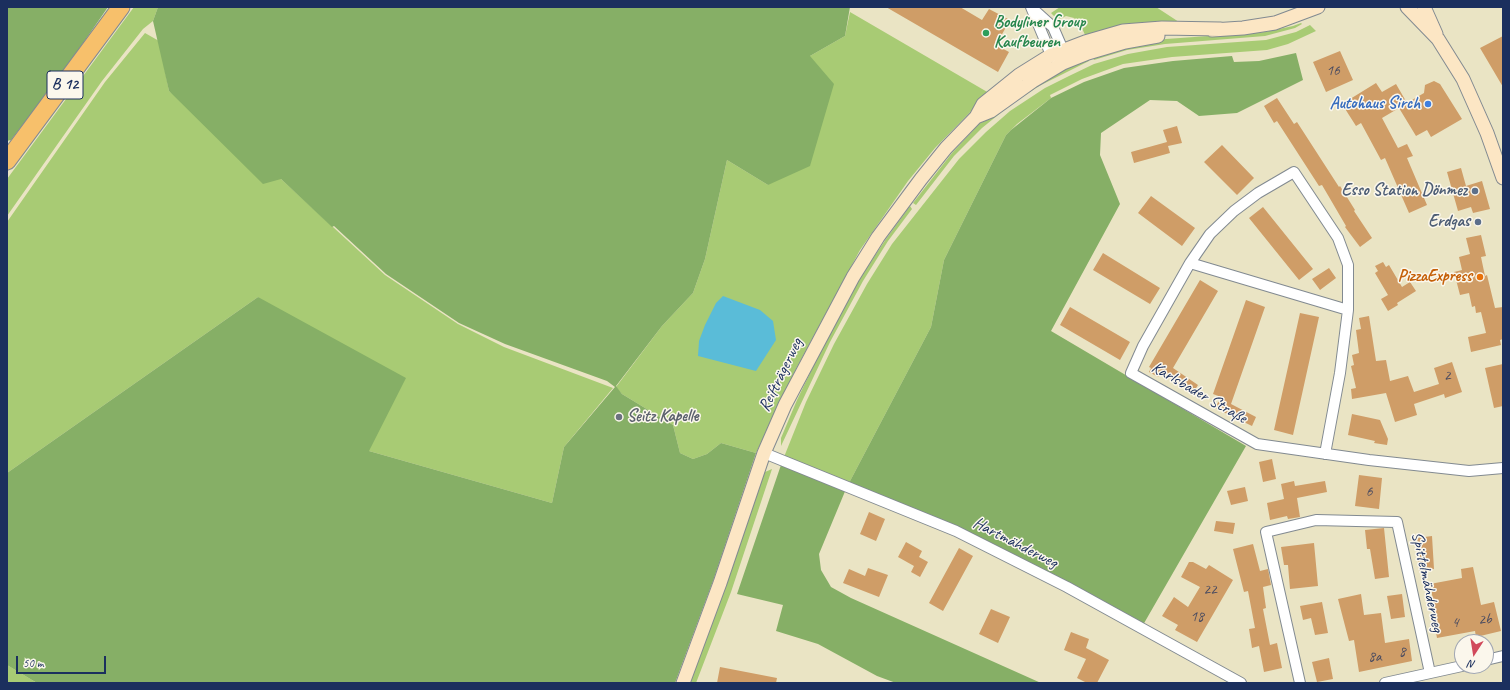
<!DOCTYPE html>
<meta charset="utf-8">
<style>
body{margin:0}
#map{position:relative;width:1510px;height:690px;overflow:hidden;background:#eae4c4;font-family:Caveat,sans-serif}
canvas{display:block}
.frame{position:absolute;inset:0;border:8px solid #1b2f5e;pointer-events:none}
.north{position:absolute;left:1454px;top:634px;width:40px;height:40px;box-sizing:border-box;background:#fbf7ec;border:1px solid #a1a7b3;border-radius:50%;rotate:192deg;font-size:11px;font-weight:700;line-height:16px;text-align:center;color:#1b2f5e}
.north::after{content:'';display:block;margin:auto;width:14px;height:18px;background:#d1495b;clip-path:polygon(50% 0,100% 100%,50% 72%,0 100%)}
.scale{position:absolute;left:16px;top:656px;width:90px;height:18px;box-sizing:border-box;border:2px solid #1b2f5e;border-top:0;padding-left:5px;font-size:12px;line-height:14px;white-space:nowrap;color:#1b2f5e;-webkit-text-stroke:3px #fbf7ec;paint-order:stroke}
</style>
<div id="map">
<canvas width="1510" height="690"></canvas>
<div class="frame"></div>
<div class="north">N</div>
<div class="scale">50 m</div>
</div>
<script>
const ctx = document.querySelector('canvas').getContext('2d');
ctx.lineJoin = 'round';
function fill(path, color) { ctx.fillStyle = color; ctx.fill(path, 'evenodd'); }
const poly = rows => new Path2D(rows.map(r => 'M' + r).join(''));
function trace(path, color, width, dash) { ctx.strokeStyle = color; ctx.lineWidth = width; ctx.lineCap = dash ? 'butt' : 'round'; ctx.setLineDash(dash || []); ctx.stroke(path); }
function label(font, color, halo, rows, align = 'center') {
  ctx.font = font + ' Caveat,sans-serif'; ctx.lineWidth = 3; ctx.setLineDash([]); ctx.textBaseline = 'middle'; ctx.strokeStyle = halo; ctx.fillStyle = color; for (const [text, x, y, turn = 0] of rows) {
    ctx.save(); ctx.translate(x, y); ctx.rotate((+turn || 0) * Math.PI / 180); ctx.textAlign = isNaN(turn) ? turn : align; if (halo) ctx.strokeText(text, 0, 0); ctx.fillText(text, 0, 0); ctx.restore();
  }
}
fill(poly([
 [134,7,158,7,153,21,143,29,102,81,7,216,7,179],
 [1060,7,1156,7,1179,22,1086,37,1080,24,1074,18,1066,16,1058,20,1051,13],
 [850,12,989,93,935,148,908,181,860,250,797,367,756,453,721,443,707,454,693,459,680,453,673,425,622,394,616,387,662,326,693,293,705,259,727,160,768,185,810,56,845,36],
 [1301,23,1302,24,1295,28,1265,36,1165,44,1127,50,1094,60,1092,56,1152,40,1265,32,1293,26],
 [1310,25,1316,31,1288,44,1267,50,1172,57,1123,64,1082,79,1050,95,1051,98,1017,124,1006,135,944,260,931,327,849,483,784,457,806,402,834,344,867,284,892,244,959,159,986,132,1010,111,1045,88,1069,76,1094,64,1128,54,1167,47,1266,40,1296,32],
 [145,33,159,41,169,91,281,179,385,275,458,324,504,347,613,388,564,447,552,503,369,451,258,297,7,473,7,222,105,82],
 [1088,58,1089,61,1039,86,1013,103,1035,83],
 [1009,106,982,128,954,156,916,205,913,203,952,153,979,124,1000,109],
 [910,206,912,209,888,241,863,281,830,342,781,446,781,438,797,400,826,340,860,278,886,239],
 [772,469,731,592,696,683,690,683,765,472],
 [7,665,37,683,7,683]
]), '#a8cb74');
fill(poly([
 [7,7,108,7,61,75,11,140,7,141],
 [158,7,850,7,845,36,810,56,834,84,810,166,768,185,727,160,705,259,693,293,662,326,616,386,622,394,673,425,680,453,693,459,707,454,721,443,756,453,713,581,675,683,37,683,7,665,7,473,258,297,406,378,369,451,552,503,564,447,615,387,607,381,505,344,459,323,386,274,334,226,332,227,281,179,263,184,169,91,153,21],
 [1296,53,1303,80,1237,113,1199,116,1177,101,1150,100,1101,133,1100,155,1120,204,1051,331,1246,446,1143,625,849,483,931,327,944,260,1006,135,1011,130,1051,98,1084,82,1124,68,1173,61,1232,56,1234,62,1259,61],
 [782,462,846,489,819,554,821,570,831,587,851,598,1041,683,896,683,877,676,818,644,776,631,783,605,737,594]
]), '#86af66');
fill(poly([
 [723,296,760,310,773,321,776,340,756,371,698,356,699,341,705,325,716,303]
]), '#5abcd8');
fill(poly([
 [886,7,960,7,982,20,989,9,1010,20,996,45,1009,52,998,72],
 [1503,36,1503,87,1480,48],
 [1340,51,1353,80,1326,92,1313,62],
 [1434,81,1440,84,1462,119,1431,137,1427,130,1416,136,1399,108,1382,118,1398,148,1407,144,1413,156,1407,158,1427,205,1409,213,1385,158,1381,160,1361,123,1356,126,1342,104,1376,83,1382,92,1396,84,1407,103,1424,93,1425,85],
 [1277,98,1294,124,1297,122,1339,187,1340,186,1355,210,1354,211,1372,238,1360,247,1345,227,1346,226,1322,185,1319,186,1277,121,1274,123,1264,106],
 [1177,126,1182,143,1168,146,1170,153,1134,163,1131,152,1167,142,1163,130],
 [1222,145,1254,178,1237,195,1204,162],
 [1461,168,1466,186,1482,181,1490,209,1473,213,1471,207,1458,211,1447,172],
 [1151,196,1195,228,1182,246,1138,213],
 [1263,207,1313,269,1299,280,1249,218],
 [1481,235,1486,256,1481,257,1485,276,1487,275,1495,308,1503,307,1503,339,1500,340,1501,345,1471,352,1468,337,1486,333,1481,312,1476,313,1475,306,1472,307,1469,293,1460,295,1454,272,1462,270,1459,257,1470,254,1466,238],
 [1103,253,1160,288,1150,304,1093,270],
 [1383,262,1386,267,1389,265,1402,287,1410,282,1416,291,1397,303,1398,305,1388,311,1381,299,1388,295,1375,273,1378,271,1375,266],
 [1329,268,1336,278,1320,290,1312,279],
 [1200,280,1218,291,1173,368,1198,385,1193,393,1161,372,1158,377,1149,372,1151,368,1149,367],
 [1246,300,1265,307,1231,404,1256,417,1252,426,1215,408,1221,397,1213,394],
 [1070,307,1130,342,1120,360,1060,325],
 [1300,313,1319,317,1293,435,1274,430],
 [1369,316,1376,361,1386,360,1390,381,1408,376,1414,392,1439,384,1434,368,1452,362,1462,392,1445,398,1444,394,1414,404,1417,415,1395,422,1386,393,1352,399,1351,389,1356,388,1351,366,1354,365,1352,355,1359,353,1356,330,1361,329,1359,318],
 [1503,364,1503,406,1494,408,1485,368],
 [1352,414,1380,420,1388,439,1387,445,1374,443,1375,441,1348,435],
 [1272,459,1276,479,1263,482,1259,462],
 [1359,475,1382,478,1379,509,1355,506],
 [1294,481,1295,486,1325,481,1327,492,1297,498,1300,517,1288,519,1287,516,1270,520,1267,503,1284,499,1281,484],
 [1245,487,1248,501,1231,505,1227,491],
 [869,512,885,519,876,541,860,534],
 [1216,521,1235,523,1233,534,1214,531],
 [1384,528,1389,577,1375,579,1370,549,1367,549,1365,530],
 [1432,536,1434,569,1419,571,1418,559,1420,559,1417,538],
 [906,542,922,551,919,557,928,562,920,577,911,572,914,566,898,557],
 [1314,543,1318,586,1290,589,1288,565,1284,565,1281,547],
 [1253,544,1260,571,1268,569,1271,585,1263,587,1266,608,1263,609,1270,645,1277,643,1282,668,1264,672,1259,646,1252,648,1249,629,1255,628,1248,591,1244,592,1233,549],
 [959,548,973,556,943,611,929,603],
 [1189,562,1193,562,1206,569,1209,565,1233,580,1197,642,1175,630,1178,625,1162,616,1174,597,1188,607,1200,587,1181,577],
 [1473,567,1481,605,1494,602,1501,631,1476,637,1475,631,1437,638,1433,616,1436,615,1430,584,1462,578,1461,569],
 [868,568,888,575,879,597,843,583,849,569,865,576],
 [1361,594,1364,615,1381,613,1385,643,1409,639,1412,661,1359,672,1354,640,1349,641,1338,599],
 [1402,594,1405,617,1391,619,1387,596],
 [1322,602,1328,633,1315,635,1311,618,1303,620,1300,606],
 [991,609,1010,617,998,643,979,634],
 [1071,632,1089,639,1086,648,1109,660,1097,683,1087,683,1077,678,1086,659,1064,650],
 [1329,658,1333,679,1317,682,1312,662],
 [720,667,777,678,776,683,717,683]
]), '#cf9d67');
const street = poly([
 [1031,7,1051,55,1056,58],
 [1033,9,1053,27,1063,50],
 [1190,263,1348,310,1340,373,1325,454],
 [1348,310,1348,265,1338,238,1294,172,1258,193,1234,211,1210,234,1190,263,1143,346,1131,373,1257,444,1369,460,1469,471,1503,468],
 [764,453,956,531,1067,587,1241,683],
 [1486,660,1503,656],
 [1300,683,1266,532,1316,520,1397,522,1430,673],
 [1385,683,1462,666]
]);
const secondary = poly([
 [1407,7,1438,39,1463,79,1487,133,1503,178],
 [1424,7,1436,34],
 [1212,30,1243,28,1275,23,1318,7],
 [976,117,991,111,1033,81,1063,63,1088,53,1125,42,1158,36],
 [683,683,720,583,764,453,785,405,853,277,878,237,921,179,946,148,976,117,983,104,1019,75,1051,55,1085,42,1123,31,1162,28,1220,29]
]);
const highway = poly([
 [7,161,121,7]
]);
trace(street, '#828a91', 12);
trace(secondary, '#828a91', 15);
trace(highway, '#828a91', 19);
trace(street, '#fff', 10);
trace(secondary, '#fce6c4', 13);
trace(highway, '#f7c06b', 17);
for (const [x, y, r, color] of [
 [986,33,4,"#2e9e5b"],
 [1428,104,4,"#3f7fe0"],
 [1475,191,4,"#5c6f8a"],
 [1478,222,4,"#5c6f8a"],
 [1480,277,4,"#e8710a"],
 [619,417,4,"#6b7280"]
]) { const dot = new Path2D(); dot.arc(x, y, r, 0, 2 * Math.PI); ctx.fillStyle = color; ctx.fill(dot); trace(dot, '#fbf7ec', 1.5); }
label('15px', '#484a60', null, [
 ["16",1333,71],
 ["2",1447,376],
 ["6",1369,492],
 ["22",1210,590],
 ["18",1197,617],
 ["2b",1485,620],
 ["4",1455,623],
 ["8",1402,652],
 ["8a",1375,657]
]);
for (const [x, y, w] of [
 [65,85,36]
]) { const box = new Path2D(); box.roundRect(x - w / 2, y - 14, w, 28, 3); ctx.fillStyle = '#fbf7ec'; ctx.fill(box); trace(box, '#1b2f5e', 1); }
label('bold 16px', '#1b2f5e', null, [
 ["B 12",65,85]
]);
label('bold 17px', '#27864d', '#fbf7ec', [
 ["Bodyliner Group",994,23],
 ["Kaufbeuren",994,43]
], 'left');
label('bold 17px', '#366cbe', '#fbf7ec', [
 ["Autohaus Sirch",1420,104]
], 'right');
label('bold 17px', '#4e5e75', '#fbf7ec', [
 ["Esso Station Dönmez",1467,191],
 ["Erdgas",1470,222]
], 'right');
label('bold 17px', '#c56008', '#fbf7ec', [
 ["PizzaExpress",1472,277]
], 'right');
label('17px', '#1b2f5e', '#fbf7ec', [
 ["Reifträgerweg",781,375,-64],
 ["Karlsbader Straße",1199,393,30],
 ["Hartmähderweg",1015,543,27],
 ["Spittelmähderweg",1427,582,78]
]);
label('bold 17px', '#5b616d', '#fbf7ec', [
 ["Seitz Kapelle",627,417]
], 'left');
</script>
